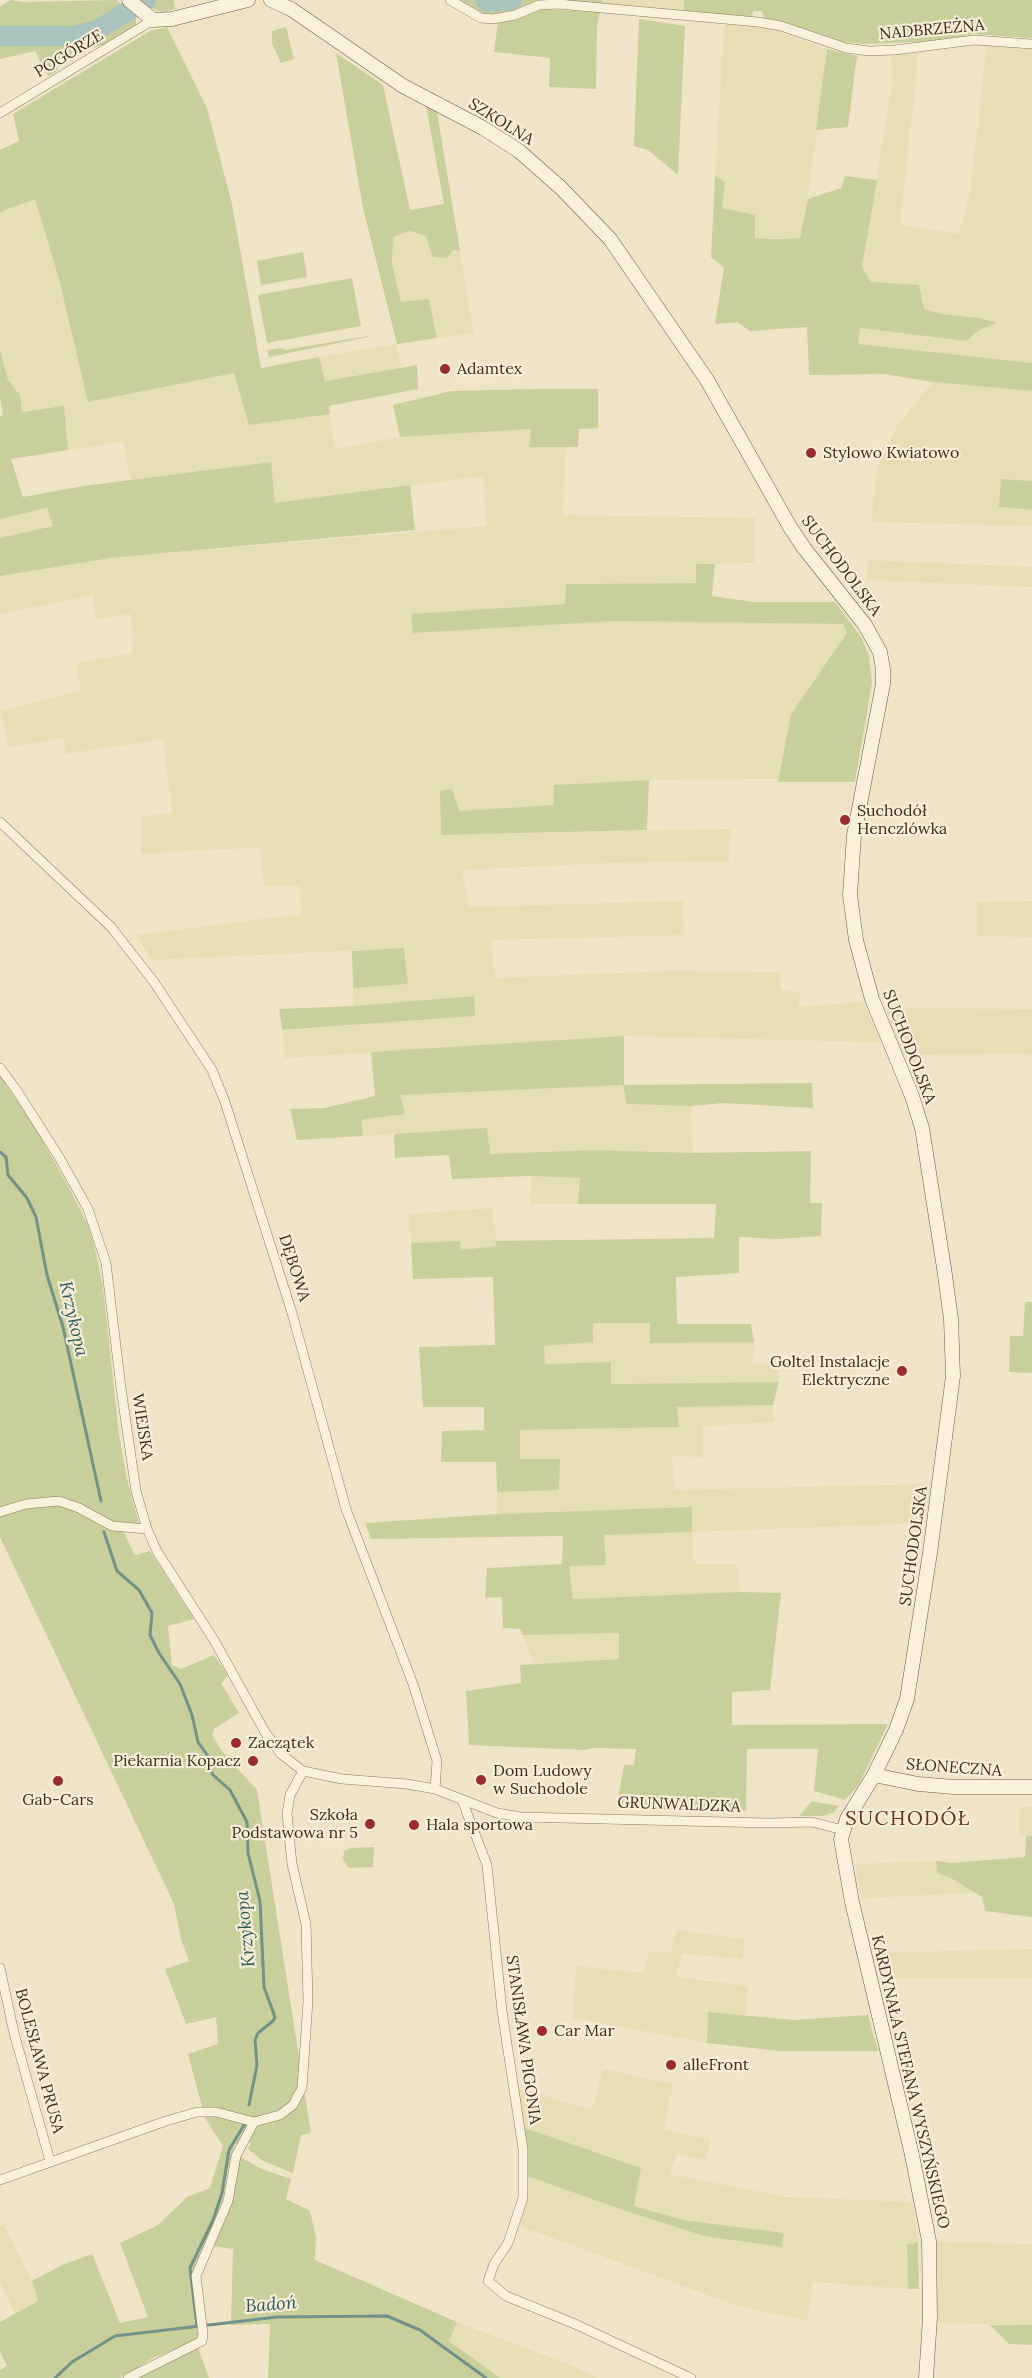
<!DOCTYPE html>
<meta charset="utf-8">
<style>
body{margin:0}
canvas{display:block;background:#f0e4c8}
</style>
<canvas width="1032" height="2378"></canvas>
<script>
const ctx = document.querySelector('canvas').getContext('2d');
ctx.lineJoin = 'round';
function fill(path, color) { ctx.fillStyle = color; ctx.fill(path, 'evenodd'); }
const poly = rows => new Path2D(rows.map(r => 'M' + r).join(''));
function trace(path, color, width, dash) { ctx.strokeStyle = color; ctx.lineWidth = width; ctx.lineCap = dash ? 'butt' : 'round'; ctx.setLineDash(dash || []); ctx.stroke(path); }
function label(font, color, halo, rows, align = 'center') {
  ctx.font = font + ' Lora,serif'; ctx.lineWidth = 4.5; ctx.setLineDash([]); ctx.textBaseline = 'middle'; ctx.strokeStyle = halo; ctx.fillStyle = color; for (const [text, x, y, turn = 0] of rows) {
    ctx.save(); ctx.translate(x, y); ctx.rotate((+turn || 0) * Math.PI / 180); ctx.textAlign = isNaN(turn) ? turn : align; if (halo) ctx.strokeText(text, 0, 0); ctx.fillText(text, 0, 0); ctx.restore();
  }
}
fill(poly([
 [602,0,684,0,684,11,603,5],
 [726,24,774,30,827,49,808,199,800,238,755,238,755,215,722,208,725,182,715,176,724,28],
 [987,44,1032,49,1032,363,858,344,860,328,966,341,979,330,979,318,942,314,924,309,889,284,871,282,862,267,892,84,891,55,919,53,900,225,959,234,970,191],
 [35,198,59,279,88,401,234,373,249,425,330,414,335,449,400,437,531,429,529,447,566,447,563,515,755,518,754,563,696,564,696,583,566,584,565,604,411,614,414,633,616,621,843,624,847,633,791,714,778,779,649,780,555,785,554,805,459,811,452,789,440,792,441,835,730,829,729,861,608,863,462,870,469,907,683,901,684,935,491,940,495,978,668,971,780,972,781,990,800,992,799,1007,864,1002,879,1041,876,1042,624,1036,285,1058,282,1031,474,1016,473,996,353,1006,353,988,408,984,404,948,152,960,136,935,301,914,300,886,264,886,260,848,196,850,141,854,142,816,172,813,163,739,66,754,63,738,8,747,1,711,81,690,76,667,81,662,133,653,131,614,96,619,93,595,0,614,0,576,111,558,486,526,483,476,275,504,270,462,130,480,123,442,68,450,64,407,21,412,20,395,8,380,0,350,0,212],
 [411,231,426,236,453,250,460,251,474,333,437,338,429,299,401,303,392,264,393,237],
 [397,344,401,367,325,381,319,357],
 [933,382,1032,391,1032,481,1001,479,1000,507,1032,510,1032,526,871,522,877,470,897,426],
 [48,508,54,526,0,538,0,519],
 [868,560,1032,567,1032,587,866,580],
 [1032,901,1032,937,977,936,977,902],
 [886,1008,1032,1009,1032,1054,903,1055],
 [624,1085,627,1104,691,1106,693,1153,595,1150,490,1154,487,1128,363,1136,360,1120,405,1114,400,1095],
 [531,1176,581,1178,578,1204,530,1204],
 [493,1208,497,1246,461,1250,460,1241,411,1243,409,1214],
 [593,1323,650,1323,650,1343,754,1342,753,1364,778,1363,779,1382,610,1384,611,1362,545,1364,543,1346,593,1342],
 [773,1405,774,1422,703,1426,703,1457,672,1456,674,1490,930,1484,926,1523,692,1532,695,1564,737,1564,740,1592,573,1599,569,1566,604,1535,692,1532,692,1507,498,1514,497,1492,559,1489,520,1459,519,1430,679,1427,676,1407],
 [619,1633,619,1659,534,1664,523,1635],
 [1020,1807,1032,1807,1032,1836,1018,1835],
 [936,1861,937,1873,951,1878,975,1893,862,1898,855,1864],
 [676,1930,745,1939,743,1959,682,1954,676,1977,748,1986,745,2016,708,2012,707,2043,573,2018,576,1966,644,1973,649,1951,671,1953],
 [1032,1949,1032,1978,881,1978,874,1953],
 [603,2069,673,2084,664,2130,711,2140,706,2160,677,2154,669,2174,786,2197,912,2202,918,2242,907,2246,908,2289,813,2282,807,2321,735,2305,520,2226,527,2199,527,2176,626,2211,704,2236,784,2233,683,2220,634,2206,641,2168,525,2128,515,2087,592,2110],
 [4,2225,32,2281,38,2301,15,2314,0,2282,0,2227],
 [935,2242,1032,2244,1032,2325,936,2323],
 [457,2322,568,2364,599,2378,500,2378,449,2341]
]), '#e6deb5');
fill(poly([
 [11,0,24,2,117,0,122,6,94,25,68,32,0,31,0,6],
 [154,0,174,0,175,9,162,12,153,9,148,4],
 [460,0,602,0,603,5,517,10,495,16,482,14],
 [684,0,1032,0,1032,38,974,34,938,41,866,44,844,42,790,24,765,20,762,11,753,11,752,19,684,11],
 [539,9,600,12,597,27,596,89,549,87,550,58,494,52,498,22],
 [133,15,136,17,136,25,105,44,74,54,61,55,57,71,48,76,35,51,0,59,0,40,75,41,104,32],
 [639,19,685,26,678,175,648,150,634,146],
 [167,27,207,108,232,204,261,368,319,357,325,381,417,365,418,389,329,406,330,414,249,425,234,373,88,402,59,279,35,199,0,212,0,150,19,141,13,114,150,31],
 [286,27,294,59,281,63,272,44,272,31],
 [827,49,857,56,848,127,816,130],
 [336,53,383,85,410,210,444,204,426,106,437,112,460,251,453,250,447,258,433,257,426,236,410,231,393,237,392,264,401,302,429,299,437,338,397,344,363,208],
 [715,176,725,182,722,208,755,215,755,238,777,239,800,238,808,199,841,188,845,176,877,180,862,267,871,282,919,285,924,309,942,314,979,318,997,323,979,330,966,341,860,328,858,344,1032,363,1032,391,933,382,884,374,809,375,807,327,750,331,737,322,715,324,724,268,711,257],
 [303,252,307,277,261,285,257,261],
 [352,278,361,326,267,343,258,295],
 [368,336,368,337,269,357,267,350,283,348,284,350],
 [0,350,8,380,20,395,22,412,64,406,68,450,11,459,23,497,83,486,271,462,275,503,410,485,415,530,111,558,0,576,0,538,53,526,47,508,0,519,0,416,3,415,0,396],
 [539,389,598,389,598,428,579,429,578,447,529,447,531,429,400,437,393,405,451,391],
 [1001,479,1032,481,1032,510,999,507],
 [696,564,715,564,712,596,754,602,835,602,861,637,869,655,872,683,855,782,778,782,791,714,847,633,843,624,616,621,413,633,411,614,565,604,566,584,696,583],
 [649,780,647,830,441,835,440,791,452,789,459,811,553,805,554,785],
 [404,948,408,984,353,988,352,951],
 [474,996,475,1016,282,1030,279,1009,353,1006],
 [624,1036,624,1085,812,1083,813,1108,724,1103,691,1106,627,1104,623,1085,400,1095,405,1114,361,1120,363,1136,297,1140,290,1109,324,1108,375,1096,371,1052],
 [0,1076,32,1122,66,1182,88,1225,94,1244,103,1287,119,1434,127,1479,139,1524,120,1525,135,1555,150,1551,194,1619,168,1626,172,1665,181,1669,214,1655,228,1676,221,1683,239,1713,214,1729,212,1735,221,1750,257,1790,311,2133,301,2135,293,2173,263,2161,248,2149,251,2142,235,2144,228,2169,221,2208,191,2279,198,2336,194,2341,153,2358,120,2378,0,2378,0,2370,7,2366,0,2352,0,2322,38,2301,32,2281,64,2264,92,2254,120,2323,148,2317,120,2243,158,2225,187,2197,210,2188,223,2146,205,2118,188,2054,218,2044,216,2017,186,2024,165,1969,189,1961,181,1939,174,1904,0,1537],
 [487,1128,490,1154,595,1150,693,1153,811,1151,810,1203,822,1203,821,1236,779,1239,739,1237,739,1273,676,1277,677,1324,751,1324,754,1342,650,1343,650,1323,593,1323,593,1342,544,1346,545,1364,611,1362,611,1384,779,1382,773,1405,677,1407,679,1427,520,1430,520,1459,560,1459,559,1490,497,1492,496,1462,441,1462,442,1431,484,1430,484,1407,423,1407,419,1347,495,1345,493,1277,413,1279,411,1243,460,1241,461,1250,497,1246,495,1241,714,1238,716,1204,578,1204,580,1178,531,1176,452,1179,449,1155,395,1158,394,1134],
 [1025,1302,1032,1302,1032,1373,1009,1372,1010,1336,1023,1336],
 [692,1507,692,1532,604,1535,606,1565,569,1566,573,1599,740,1592,781,1593,770,1690,732,1692,732,1725,888,1724,858,1786,845,1800,814,1791,818,1749,747,1749,746,1811,627,1809,626,1803,617,1804,624,1765,634,1765,636,1749,593,1748,586,1750,469,1745,466,1691,521,1683,520,1665,619,1659,619,1633,523,1635,520,1629,503,1628,502,1597,485,1598,487,1568,562,1564,563,1536,371,1539,365,1523,498,1514],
 [812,1801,839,1806,833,1813,822,1816,799,1816],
 [1026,1836,1032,1836,1032,1917,985,1911,982,1897,951,1878,937,1873,936,1861,951,1863,1025,1857],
 [374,1847,373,1867,349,1868,343,1860,344,1851,350,1848],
 [708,2012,793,2020,868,2015,878,2051,780,2051,707,2043],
 [525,2128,641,2168,634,2206,683,2220,784,2233,782,2247,704,2236,626,2211,527,2176],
 [240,2157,262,2169,291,2179,286,2199,310,2211,316,2237,315,2260,457,2322,449,2341,500,2378,268,2378,270,2324,231,2325,233,2249,214,2246,226,2217,235,2186],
 [918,2242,919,2289,908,2289,907,2245],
 [990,2325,1032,2325,1032,2345,1009,2344],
 [198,2348,209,2378,136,2378,161,2364]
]), '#c9cf9b');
trace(poly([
 [0,1152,6,1157,8,1175,27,1198,36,1217,47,1275,63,1327,101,1501],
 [104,1532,117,1571,139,1590,152,1613,150,1635,159,1653,180,1684,192,1715,198,1742,210,1759,212,1774,230,1790,247,1822,248,1853,260,1901,264,1987,275,2017,273,2021,258,2033,255,2040,257,2065,249,2105],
 [197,2326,190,2268,213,2220,222,2193,229,2150,244,2125],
 [55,2378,72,2362,115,2336,277,2317,387,2316,420,2330,486,2378]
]), '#6f938a', 3);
trace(poly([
 [485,0,488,2,512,0],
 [0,36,74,36,97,30,146,0]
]), '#a9c4bc', 20);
const street = poly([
 [450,0,481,18,493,19,515,15,539,5,558,4,758,22,781,26,846,48,869,51,895,50,974,40,1032,44],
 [0,113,153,20],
 [0,822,111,927,154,982,212,1070,225,1102,292,1313,346,1509,413,1684,437,1761,435,1789],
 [0,1068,17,1091,59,1157,88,1209,106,1263,121,1388,136,1491,147,1529,158,1553,214,1640,265,1732,281,1754,303,1771,342,1779,407,1784,435,1789,497,1813,521,1817,768,1823,812,1822,843,1830],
 [0,1512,26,1504,59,1501,79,1508,112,1526,147,1529],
 [462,1800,487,1865,502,2011,523,2149,523,2198,508,2243,494,2264,488,2281,506,2296,575,2324,691,2378],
 [0,1968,14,2033,50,2161],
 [0,2180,166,2121,197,2112,216,2112,254,2122,280,2115,293,2105,302,2088,308,2001,306,1924,292,1864,287,1814,290,1795,303,1771],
 [128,2378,202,2341,203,2334,196,2276,228,2201,236,2156,254,2122]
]);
const secondary = poly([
 [129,0,153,20,172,19,248,0],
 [271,0,291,9,403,86,483,128,519,151,561,188,610,239,707,380,790,527,804,548,865,625,880,652,883,669,883,684,854,835,850,895,856,940,872,999,912,1096,922,1128,944,1268,951,1319,953,1376,930,1553,907,1699,896,1730,874,1775,847,1819,841,1839,852,1902,912,2155,929,2241,930,2318,926,2378],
 [874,1775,918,1784,954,1787,1032,1787]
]);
trace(street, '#8d765c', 10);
trace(secondary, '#6f573f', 15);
trace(street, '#faf1dc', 9);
trace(secondary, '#faf1dc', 14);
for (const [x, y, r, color] of [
 [445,369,6,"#9e2a2b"],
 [811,453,6,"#9e2a2b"],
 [845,820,6,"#9e2a2b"],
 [902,1371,6,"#9e2a2b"],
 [236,1743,6,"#9e2a2b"],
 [253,1761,6,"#9e2a2b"],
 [481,1780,6,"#9e2a2b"],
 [58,1781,6,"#9e2a2b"],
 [370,1824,6,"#9e2a2b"],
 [414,1825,6,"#9e2a2b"],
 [542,2031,6,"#9e2a2b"],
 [671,2065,6,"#9e2a2b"]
]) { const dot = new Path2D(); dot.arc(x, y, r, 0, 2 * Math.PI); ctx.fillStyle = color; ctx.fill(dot); trace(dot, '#f7eed8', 2); }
label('16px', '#3d2e20', '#f7eed8', [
 ["NADBRZEŻNA",932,30,-5],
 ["POGÓRZE",69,54,-31],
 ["SZKOLNA",501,122,32],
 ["SUCHODOLSKA",841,566,53],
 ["SUCHODOLSKA",909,1047,69],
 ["DĘBOWA",294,1268,72],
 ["WIEJSKA",142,1427,81],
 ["SUCHODOLSKA",914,1546,-82],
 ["SŁONECZNA",954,1768,4],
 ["GRUNWALDZKA",679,1805,2],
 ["STANISŁAWA PIGONIA",523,2040,82],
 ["BOLESŁAWA PRUSA",39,2061,75],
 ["KARDYNAŁA STEFANA WYSZYŃSKIEGO",910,2082,77]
]);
label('16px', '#3d2e20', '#f7eed8', [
 ["Adamtex",457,369],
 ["Stylowo Kwiatowo",823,453],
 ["Suchodół",857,811],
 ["Henczlówka",857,829],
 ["Goltel Instalacje",890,1362,"right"],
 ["Elektryczne",890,1380,"right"],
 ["Zaczątek",248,1743],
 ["Piekarnia Kopacz",241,1761,"right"],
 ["Dom Ludowy",493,1771],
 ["w Suchodole",493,1789],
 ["Gab-Cars",58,1800,"center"],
 ["Szkoła",358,1815,"right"],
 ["Podstawowa nr 5",358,1833,"right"],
 ["Hala sportowa",426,1825],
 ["Car Mar",554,2031],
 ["alleFront",683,2065]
], 'left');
label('italic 18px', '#2f5d5a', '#f7eed8', [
 ["Krzykopa",73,1319,77],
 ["Krzykopa",246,1929,-95],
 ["Badoń",271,2305,-4]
]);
ctx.letterSpacing = '1.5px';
label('20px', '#6b2e1e', '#f7eed8', [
 ["SUCHODÓŁ",908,1819]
]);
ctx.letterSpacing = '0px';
</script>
